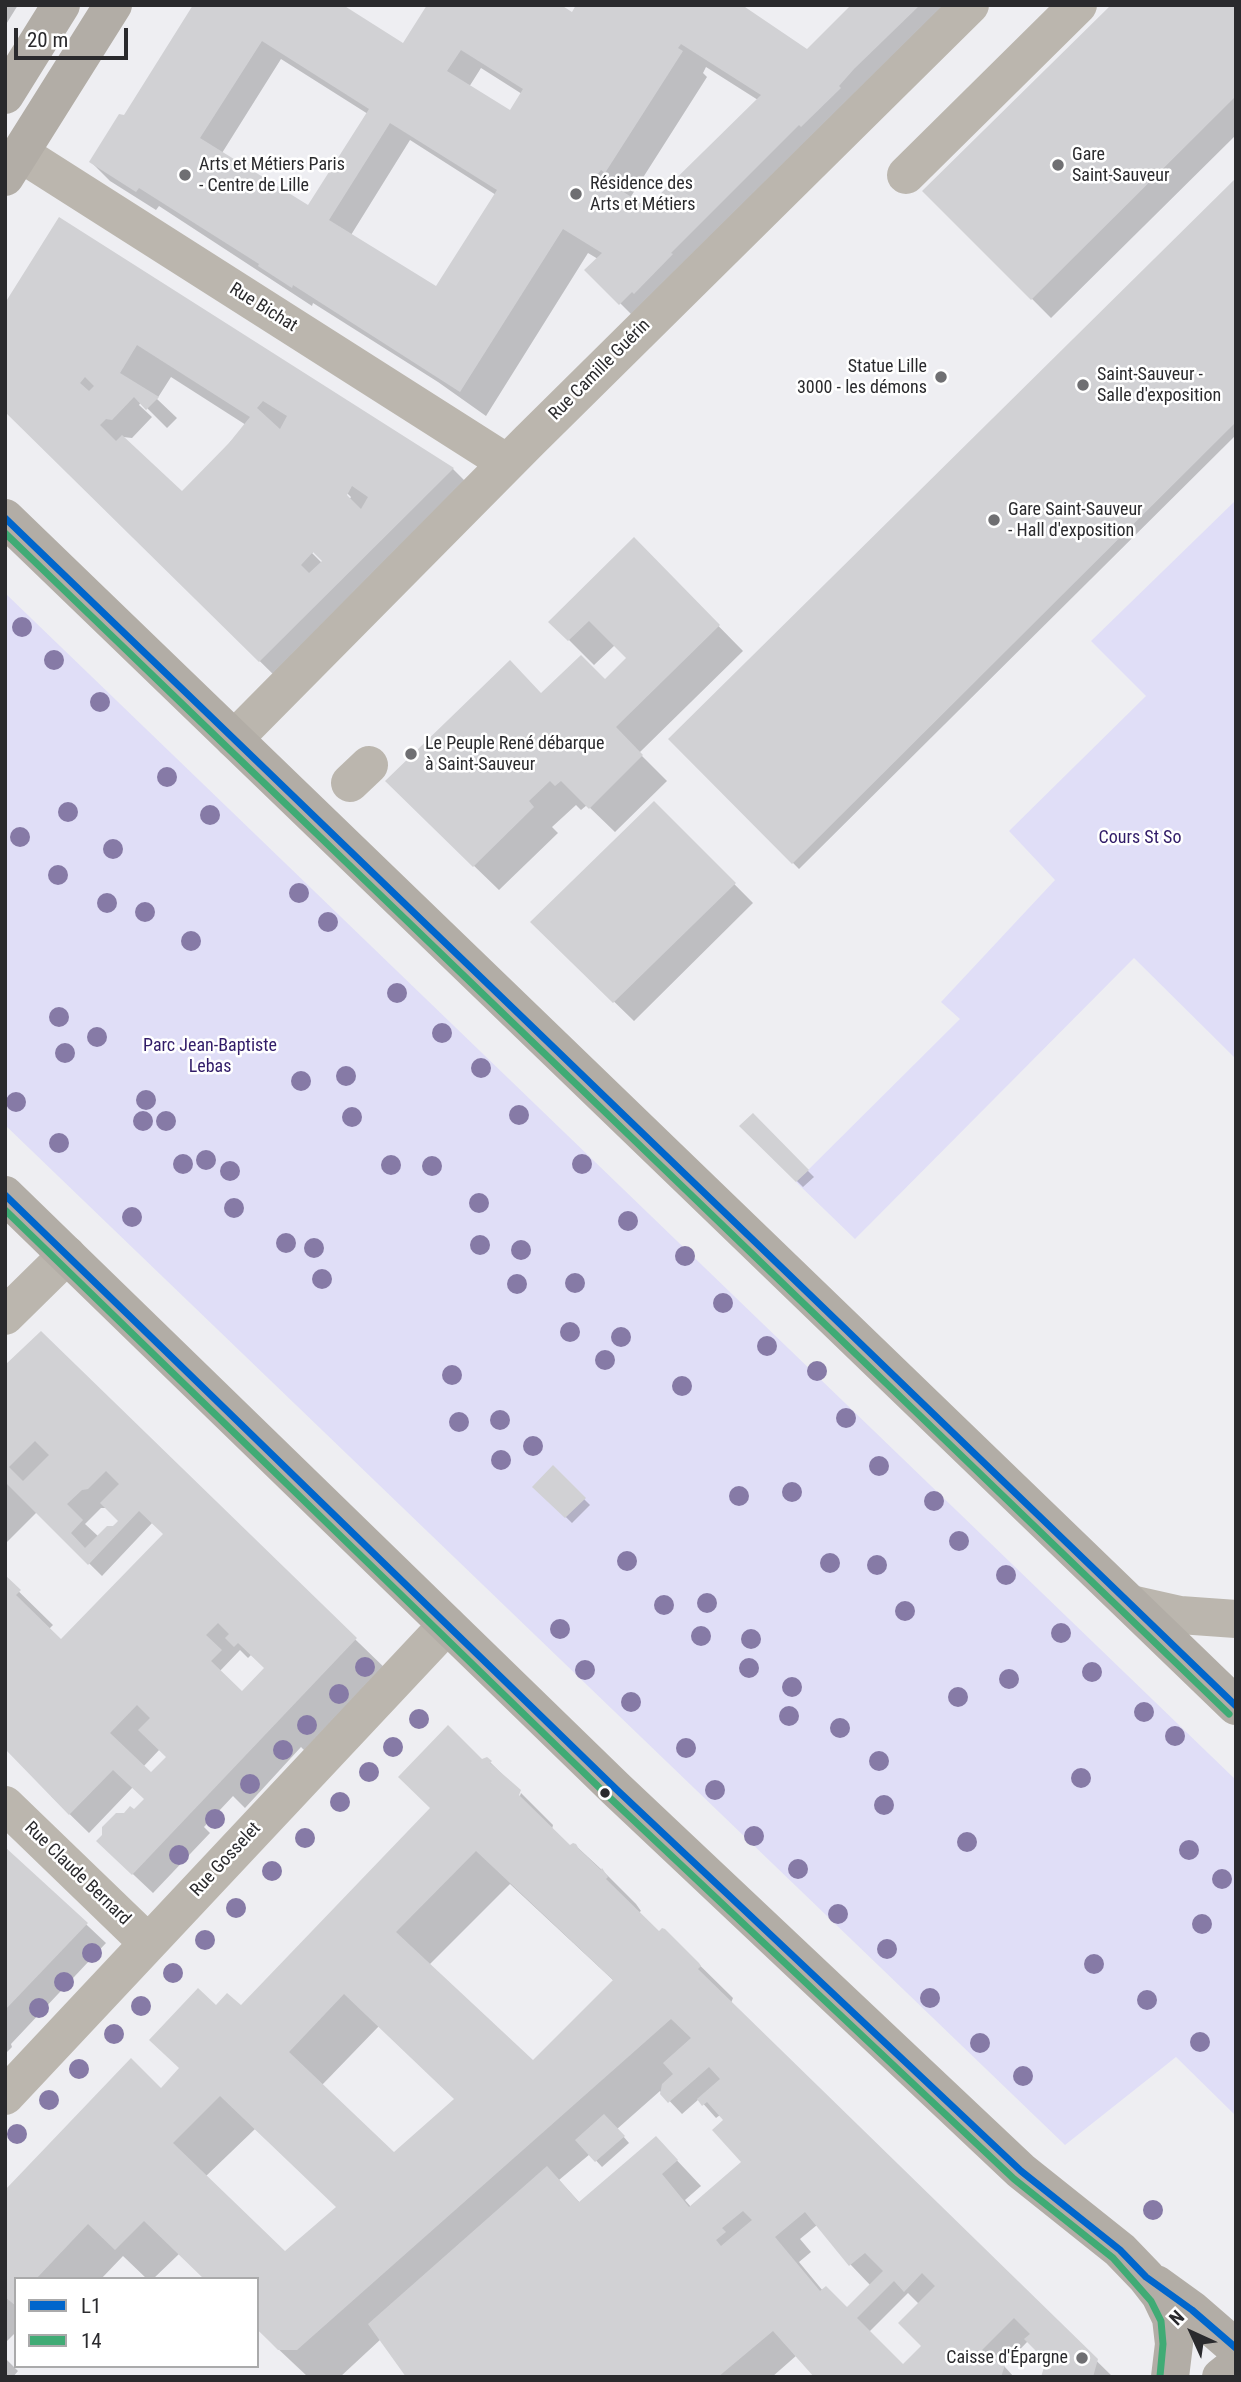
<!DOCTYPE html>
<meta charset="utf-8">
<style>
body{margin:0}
#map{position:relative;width:1241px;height:2382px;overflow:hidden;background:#eeeef2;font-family:"Roboto Condensed",sans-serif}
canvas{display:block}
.frame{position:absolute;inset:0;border:7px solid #2a2a2d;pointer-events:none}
.legend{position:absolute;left:14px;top:2277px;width:245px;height:91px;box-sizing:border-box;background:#fff;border:2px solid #aaaaab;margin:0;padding:9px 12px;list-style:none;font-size:21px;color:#2a2a2d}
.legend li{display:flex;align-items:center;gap:14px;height:35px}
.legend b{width:35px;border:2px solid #aaaaab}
.north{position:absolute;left:1157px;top:2298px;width:70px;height:70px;-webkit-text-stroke:5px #fff;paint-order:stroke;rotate:315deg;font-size:19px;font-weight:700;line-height:28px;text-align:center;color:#2a2a2d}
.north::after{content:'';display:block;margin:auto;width:24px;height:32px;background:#2a2a2d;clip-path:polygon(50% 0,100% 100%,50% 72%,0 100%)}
.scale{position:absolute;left:14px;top:28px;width:114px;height:32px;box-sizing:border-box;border:4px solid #2a2a2d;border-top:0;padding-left:9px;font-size:21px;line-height:24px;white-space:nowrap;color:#2a2a2d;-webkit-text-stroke:5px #fff;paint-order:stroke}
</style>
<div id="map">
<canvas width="1241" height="2382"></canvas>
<div class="frame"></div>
<ul class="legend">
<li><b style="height:9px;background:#06c"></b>L1</li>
<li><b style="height:9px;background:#40ab75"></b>14</li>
</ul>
<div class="north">N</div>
<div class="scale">20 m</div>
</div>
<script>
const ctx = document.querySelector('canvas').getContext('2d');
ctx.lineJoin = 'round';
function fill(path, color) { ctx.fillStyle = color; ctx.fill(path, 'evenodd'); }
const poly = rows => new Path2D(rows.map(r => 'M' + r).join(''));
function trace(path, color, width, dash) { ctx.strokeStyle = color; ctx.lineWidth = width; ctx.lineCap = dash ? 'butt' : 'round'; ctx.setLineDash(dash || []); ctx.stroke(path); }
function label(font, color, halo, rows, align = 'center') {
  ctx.font = font + ' "Roboto Condensed",sans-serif'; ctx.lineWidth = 5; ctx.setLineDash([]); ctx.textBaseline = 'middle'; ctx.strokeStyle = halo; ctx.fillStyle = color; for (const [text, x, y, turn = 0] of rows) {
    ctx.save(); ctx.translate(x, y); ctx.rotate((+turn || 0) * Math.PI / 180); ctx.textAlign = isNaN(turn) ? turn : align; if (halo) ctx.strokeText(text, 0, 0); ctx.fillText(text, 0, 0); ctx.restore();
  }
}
fill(poly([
 [1236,500,1236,1059,1134,958,855,1239,796,1182,960,1019,941,1002,1055,880,1009,831,1146,696,1091,641],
 [5,593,1236,1780,1236,2116,1176,2057,1065,2145,5,1125]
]), '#e0def7');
fill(poly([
 [5,5,18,5,5,26],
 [195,5,404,45,573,14,578,5,747,5,744,9,807,51,854,5,972,5,645,328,587,270,598,259,588,253,486,416,438,382,313,303,312,306,159,206,156,210,110,181,91,162,125,117],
 [281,59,368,114,308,208,222,153],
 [706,67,758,100,648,209,630,198,707,77,703,73],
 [481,68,522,94,510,113,469,87],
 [410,140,496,195,436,289,351,235],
 [1236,5,1236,135,1051,318,925,191],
 [1236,180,1236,435,799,869,671,739],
 [59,220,453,469,466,482,279,680,5,411],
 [171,377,246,425,182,494,123,437,132,438,152,417,139,405,141,402,167,428,177,418,157,399],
 [292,439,351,497,349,500],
 [315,551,325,561,322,563,312,553],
 [634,540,743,651,639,753,667,781,615,832,587,805,581,810,576,805,552,827,558,833,499,890,412,806,542,695,605,681,628,658,615,645,594,665,551,622],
 [654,803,753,903,634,1021,532,922],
 [753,1116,814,1177,803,1187,741,1126],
 [5,1368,204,1493,390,1673,310,1756,301,1747,245,1808,233,1796,204,1827,210,1833,153,1893,118,1860,124,1814,134,1812,146,1799,133,1787,89,1833,51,1796,5,1578,53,1625,49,1629,61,1642,166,1534,153,1522,102,1576,37,1512,5,1544],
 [101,1508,107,1508,120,1521,99,1537,85,1524],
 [240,1650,248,1658,252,1654,266,1668,242,1693,219,1672],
 [160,1749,168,1758,184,1807,143,1767],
 [553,1468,590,1505,572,1523,535,1487],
 [487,1759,519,1791,517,1804,521,1793,553,1825,552,1829,570,1848,575,1845,602,1870,636,1904,641,1911,638,1913,659,1934,665,1931,733,1998,731,2003,755,2027,1113,2377,1043,2377,1048,2361,1028,2341,1004,2366,1014,2377,817,2377,797,2355,772,2377,408,2377,381,2339,340,2377,308,2377,257,2329,257,2279,179,2254,153,2279,147,2279,123,2256,101,2279,16,2279,16,2332,5,2343,5,2193,161,2091,181,2069,216,2008,241,2008,481,1761],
 [510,1884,614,1981,534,2063,429,1965],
 [379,2026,456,2099,394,2154,322,2085],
 [660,2091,682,2114,699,2099,716,2118,720,2115,726,2121,743,2162,691,2207,685,2200,701,2186,656,2138,580,2203,559,2180,590,2154,602,2167,629,2143,617,2129],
 [255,2129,338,2207,285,2253,205,2177],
 [817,2225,851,2265,871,2286,847,2310,823,2291,799,2262,811,2252,800,2239],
 [908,2293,919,2304,923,2346,903,2367,869,2332],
 [5,1848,106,1943,11,2044,12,2047,5,2054],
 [5,2358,18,2371,13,2377,5,2377]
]), '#0003');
fill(poly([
 [193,5,343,5,403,43,427,5,561,5,572,12,576,5,742,5,807,49,851,5,920,5,854,69,839,86,841,88,801,127,799,125,671,253,673,254,634,294,632,292,619,305,584,270,602,253,563,229,460,392,293,285,292,288,258,266,259,264,139,188,136,192,89,162,119,114,124,115],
 [262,41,369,109,308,205,200,138],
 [681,44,761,95,647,207,597,175,601,170,605,173,683,51,678,48],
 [461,50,523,89,510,110,447,71],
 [390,123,497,190,436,286,329,220],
 [1111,5,1236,5,1236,96,1031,300,922,191],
 [1236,178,1236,422,792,864,668,739],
 [59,217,454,468,259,662,5,412,5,303],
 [137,345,250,417,229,443,182,491,122,435,116,441,100,425,106,419,112,420,134,397,146,410,159,397,120,373],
 [85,377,94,386,89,391,80,383],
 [263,401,287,416,280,429,257,408],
 [352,486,368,497,361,509,347,495],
 [313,552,322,561,309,573,301,565],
 [634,537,720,625,616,727,643,755,589,809,561,781,555,786,550,781,529,801,534,807,473,867,385,781,510,660,541,693,581,655,605,679,626,658,589,621,568,641,548,622],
 [654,801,736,883,613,1003,530,922],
 [753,1113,809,1170,796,1182,739,1126],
 [41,1331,357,1638,132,1875,96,1841,102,1835,102,1827,116,1813,124,1813,130,1806,134,1809,144,1799,113,1770,69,1815,5,1749,5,1575,21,1590,16,1595,61,1639,163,1534,139,1511,88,1565,5,1482,5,1365],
 [35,1441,49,1455,23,1481,9,1467],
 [106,1471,119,1484,100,1503,118,1521,113,1526,107,1526,85,1548,71,1533,83,1520,67,1504,82,1490,88,1489],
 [218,1623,229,1634,225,1638,234,1647,238,1643,264,1668,242,1691,211,1661,222,1650,206,1635],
 [137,1705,150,1718,138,1730,166,1757,151,1772,110,1733],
 [553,1465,586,1498,565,1518,532,1487],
 [448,1725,482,1759,487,1757,492,1761,490,1763,521,1790,519,1795,570,1845,573,1843,576,1844,579,1849,601,1870,602,1868,608,1877,606,1879,659,1931,662,1928,665,1929,699,1963,701,1966,698,1969,1098,2359,1093,2377,1041,2377,1046,2361,1024,2339,1030,2334,1014,2318,976,2356,1005,2365,1001,2377,814,2377,773,2331,718,2377,406,2377,368,2324,547,2166,579,2202,656,2136,678,2160,662,2174,689,2207,741,2162,712,2130,723,2120,707,2102,702,2106,697,2099,720,2079,709,2067,668,2103,660,2094,662,2084,673,2074,663,2063,691,2038,671,2019,297,2350,278,2350,257,2329,257,2279,204,2279,144,2221,115,2250,88,2224,36,2279,16,2279,16,2306,5,2297,5,2190,131,2058,161,2088,179,2068,149,2040,198,1988,216,2005,227,1993,241,2005,430,1808,398,1777],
 [476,1851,613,1980,533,2060,396,1932],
 [344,1994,454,2099,394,2152,289,2052],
 [220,2096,336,2207,285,2251,173,2143],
 [743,2211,752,2220,721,2246,716,2240,726,2232,722,2228],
 [805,2212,849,2266,865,2253,883,2271,847,2307,826,2286,820,2291,775,2237],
 [922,2273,935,2286,898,2323,921,2346,903,2364,857,2318,894,2281,904,2292],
 [5,1847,88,1923,5,2010],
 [604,2114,625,2136,595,2162,575,2140]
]), '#d1d1d4');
trace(poly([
 [20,153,507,463],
 [906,175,1078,5],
 [234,739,529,441,970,5],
 [350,783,369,765],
 [5,1316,67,1255],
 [1131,1604,1180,1615,1236,1619],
 [5,1805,148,1943],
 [5,2096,447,1625]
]), '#bbb6ae', 38);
trace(poly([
 [5,95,61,5],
 [5,177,113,5],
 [5,518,1236,1706],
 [5,1195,616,1789,1021,2171,1120,2250,1146,2277,1160,2295,1171,2318,1174,2344,1170,2377],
 [1156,2284,1192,2310,1236,2348],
 [1221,2377,1236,2365]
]), '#b2ada6', 38);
trace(poly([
 [5,518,1236,1706],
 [5,1195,616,1789,1021,2171,1120,2250,1146,2277,1192,2310,1236,2348]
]), '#06c', 7);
trace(poly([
 [5,533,1229,1714],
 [5,1210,609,1797,1014,2179,1113,2258,1151,2301,1161,2321,1163,2344,1160,2376]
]), '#40ab75', 7);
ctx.fillStyle = '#867aa6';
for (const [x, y] of [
 [22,627],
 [54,660],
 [100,702],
 [167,777],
 [68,812],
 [210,815],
 [20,837],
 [113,849],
 [58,875],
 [299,893],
 [107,903],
 [145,912],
 [328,922],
 [191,941],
 [397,993],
 [59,1017],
 [442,1033],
 [97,1037],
 [65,1053],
 [481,1068],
 [346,1076],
 [301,1081],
 [146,1100],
 [16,1102],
 [519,1115],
 [352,1117],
 [143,1121],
 [166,1121],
 [59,1143],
 [206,1160],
 [183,1164],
 [582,1164],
 [391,1165],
 [432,1166],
 [230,1171],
 [479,1203],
 [234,1208],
 [132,1217],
 [628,1221],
 [286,1243],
 [480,1245],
 [314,1248],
 [521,1250],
 [685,1256],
 [322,1279],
 [575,1283],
 [517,1284],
 [723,1303],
 [570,1332],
 [621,1337],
 [767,1346],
 [605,1360],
 [817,1371],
 [452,1375],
 [682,1386],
 [846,1418],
 [500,1420],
 [459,1422],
 [533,1446],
 [501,1460],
 [879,1466],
 [792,1492],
 [739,1496],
 [934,1501],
 [959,1541],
 [627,1561],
 [830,1563],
 [877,1565],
 [1006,1575],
 [707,1603],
 [664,1605],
 [905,1611],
 [560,1629],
 [1061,1633],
 [701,1636],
 [751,1639],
 [365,1667],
 [749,1668],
 [585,1670],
 [1092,1672],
 [1009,1679],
 [792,1687],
 [339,1694],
 [958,1697],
 [631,1702],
 [1144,1712],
 [789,1716],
 [419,1719],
 [307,1725],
 [840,1728],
 [1175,1736],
 [393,1747],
 [686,1748],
 [283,1750],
 [879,1761],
 [369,1772],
 [1081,1778],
 [250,1784],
 [715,1790],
 [340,1802],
 [884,1805],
 [215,1819],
 [754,1836],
 [305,1838],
 [967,1842],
 [1189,1850],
 [179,1855],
 [798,1869],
 [272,1871],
 [1222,1879],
 [236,1908],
 [838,1914],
 [1202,1924],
 [205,1940],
 [887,1949],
 [92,1953],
 [1094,1964],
 [173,1973],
 [64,1982],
 [930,1998],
 [1147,2000],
 [141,2006],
 [39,2008],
 [114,2034],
 [1200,2042],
 [980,2043],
 [79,2069],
 [1023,2076],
 [49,2100],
 [17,2134],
 [1153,2210]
]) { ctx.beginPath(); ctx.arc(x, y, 10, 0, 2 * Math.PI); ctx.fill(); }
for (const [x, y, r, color] of [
 [1058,165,7,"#6f6f72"],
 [185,175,7,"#6f6f72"],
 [576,194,7,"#6f6f72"],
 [941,377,7,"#6f6f72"],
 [1083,385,7,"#6f6f72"],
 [994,520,7,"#6f6f72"],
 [411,754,7,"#6f6f72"],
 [605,1793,6,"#2a2a2d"],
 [1082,2358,7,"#6f6f72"]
]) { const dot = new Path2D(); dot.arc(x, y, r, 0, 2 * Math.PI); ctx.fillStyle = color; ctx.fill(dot); trace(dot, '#fff', 2.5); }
label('18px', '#2a2a2d', '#fff', [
 ["Gare",1072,155],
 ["Saint-Sauveur",1072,176],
 ["Arts et Métiers Paris",199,165],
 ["- Centre de Lille",199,186],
 ["Résidence des",590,184],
 ["Arts et Métiers",590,205],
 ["Statue Lille",927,367,"right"],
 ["3000 - les démons",927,388,"right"],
 ["Saint-Sauveur -",1097,375],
 ["Salle d'exposition",1097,396],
 ["Gare Saint-Sauveur",1008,510],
 ["- Hall d'exposition",1008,531],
 ["Le Peuple René débarque",425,744],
 ["à Saint-Sauveur",425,765],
 ["Caisse d'Épargne",1068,2358,"right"]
], 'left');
label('18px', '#2a2a2d', '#fff', [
 ["Rue Bichat",263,308,32],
 ["Rue Camille Guérin",600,370,-45],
 ["Rue Gosselet",226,1860,-47],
 ["Rue Claude Bernard",77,1874,44]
]);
label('18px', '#311c68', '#fff', [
 ["Cours St So",1140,838],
 ["Parc Jean-Baptiste",210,1046],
 ["Lebas",210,1067]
]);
</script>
